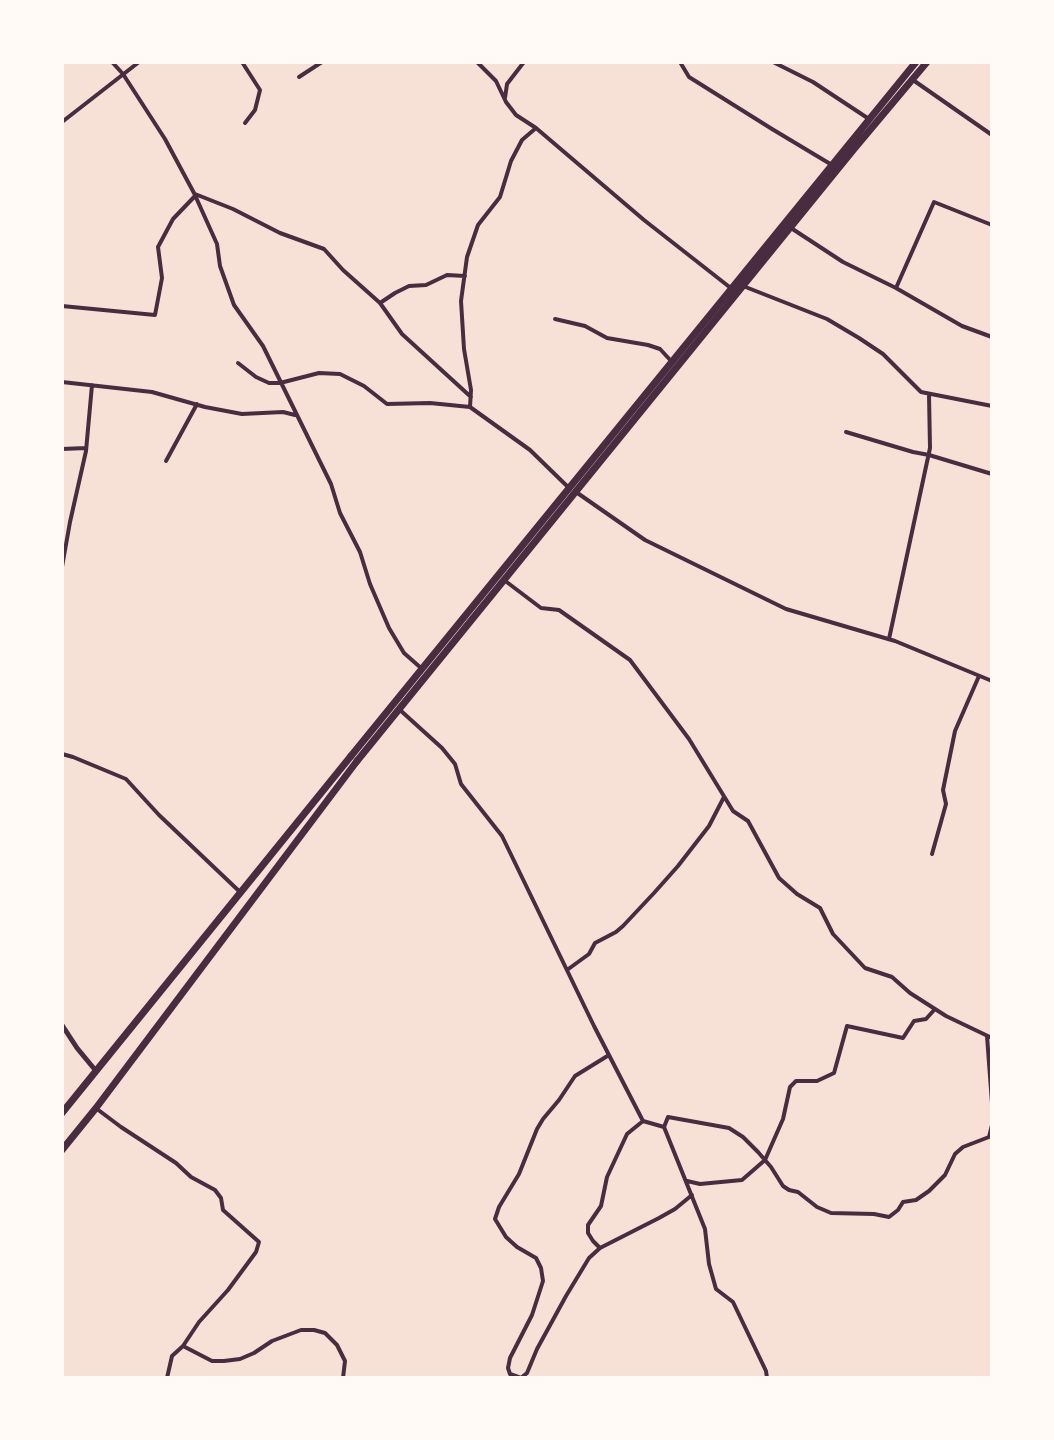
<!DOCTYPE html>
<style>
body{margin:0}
#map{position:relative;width:1054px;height:1440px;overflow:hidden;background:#f7e1d7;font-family:"Source Sans 3",sans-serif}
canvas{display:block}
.frame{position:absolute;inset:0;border:64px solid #fffaf5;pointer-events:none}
</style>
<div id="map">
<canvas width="1054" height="1440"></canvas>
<div class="frame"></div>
</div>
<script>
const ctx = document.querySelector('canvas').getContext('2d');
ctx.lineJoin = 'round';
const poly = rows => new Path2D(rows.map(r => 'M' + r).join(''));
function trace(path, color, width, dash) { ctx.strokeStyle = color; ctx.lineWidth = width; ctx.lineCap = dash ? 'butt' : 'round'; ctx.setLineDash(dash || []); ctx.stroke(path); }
trace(poly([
 [112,62,123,74,165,139,194,193,217,244,220,266,234,305,263,346,331,484,340,513,360,552,370,584,389,628,404,653,421,668],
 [242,62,260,90,255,110,245,123],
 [477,62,496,81,506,102,516,115,536,128,644,220,732,289],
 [680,62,689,77,772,129,832,165],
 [773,62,813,82,869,119],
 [299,77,322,62],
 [913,80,992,135],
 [505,98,507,84,524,62],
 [62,122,139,62],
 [195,194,233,209,280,233,324,249,343,270,380,303,402,334,471,397],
 [791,228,843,262,896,288,962,326,992,337],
 [743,286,827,319,859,338,883,354,921,392,992,406],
 [896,288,934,202,992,225],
 [380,303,395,293,409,286,426,285,447,275,465,276],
 [62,306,155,315,162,278,158,247,173,219,195,196],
 [555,319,585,326,607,338,648,345,660,349,672,362],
 [238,363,256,377,269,383,280,383,319,373,340,374,364,386,387,404,430,403,470,407,530,450,568,487],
 [62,382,152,392,205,407,242,414,283,412,295,415],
 [470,407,471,390,464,349,461,301,467,257,478,225,500,197,511,161,522,140,536,128],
 [846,432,913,452,929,455,992,474],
 [62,449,86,448],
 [166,461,197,404],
 [576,492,645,540,786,609,895,641,992,681],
 [62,567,70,522,86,451,92,385],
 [504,580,541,608,559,610,630,660,689,739,733,811,748,821,779,878,797,894,820,908,833,934,865,968,892,977,910,993,946,1016,992,1038],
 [889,639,930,448,929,395],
 [400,710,442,748,455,764,461,784,502,836,594,1026,643,1121,664,1127,705,1229,709,1264,716,1289,733,1302,766,1371,767,1378],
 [62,754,73,757,126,779,159,815,240,892],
 [932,854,946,804,943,790,955,731,979,676],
 [567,970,589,954,595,943,616,932,623,926,654,893,678,866,709,826,724,797],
 [987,1036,992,1103],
 [609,1055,575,1076,559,1100,543,1119,537,1129,519,1174,499,1207,495,1219,506,1237,517,1247,536,1258,541,1268,543,1281,532,1315,510,1358,508,1368,510,1374,521,1378,527,1373,537,1349,566,1296,589,1258,600,1248,659,1218,675,1209,692,1195],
 [97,1109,121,1127,176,1163,191,1177,215,1190,221,1198,223,1210,259,1242,256,1252,228,1290,199,1322,183,1346,172,1356,167,1378],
 [664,1127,668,1117,729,1128,743,1137,758,1152,771,1167,783,1186,789,1190,798,1192,817,1207,831,1213,874,1214,889,1217,898,1210,903,1202,916,1200,929,1191,945,1175,955,1154,963,1147,989,1137,992,1125],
 [687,1181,700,1184,742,1180,765,1160,783,1119,790,1087,796,1081,817,1081,834,1073,847,1026,903,1038,914,1021,926,1019,935,1009],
 [600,1248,593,1241,588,1233,588,1225,601,1206,607,1177,627,1134,643,1121],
 [183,1346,212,1361,224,1361,240,1359,254,1353,272,1341,301,1330,314,1330,325,1333,337,1345,345,1361,343,1378]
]), '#4a2c40', 4);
trace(poly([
 [62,1025,77,1048,96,1071]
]), '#4a2c40', 5);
trace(poly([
 [351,756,916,62],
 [357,761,854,149,927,62]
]), '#4a2c40', 7);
trace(poly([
 [62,1113,351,756],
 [62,1150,96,1108,357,761]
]), '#4a2c40', 7);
</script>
